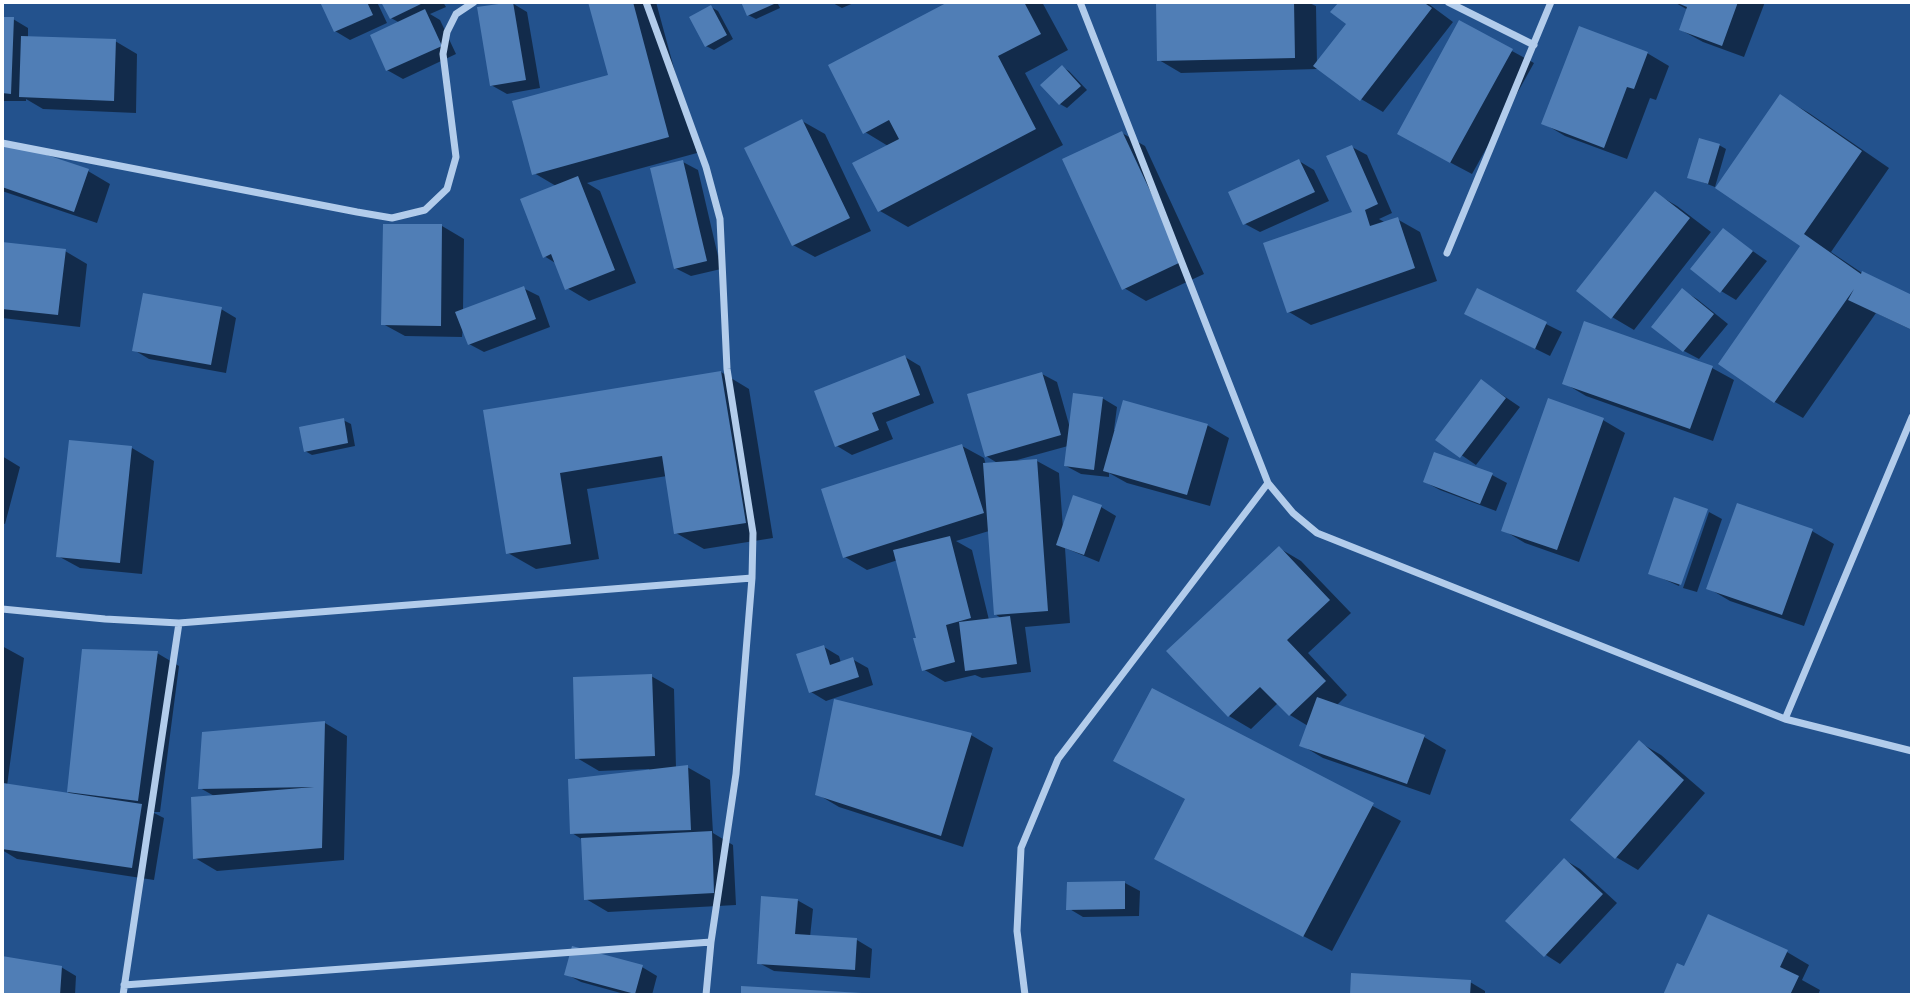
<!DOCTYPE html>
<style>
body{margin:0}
#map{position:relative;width:1914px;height:997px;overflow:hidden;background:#23528d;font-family:"Source Sans 3",sans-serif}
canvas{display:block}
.frame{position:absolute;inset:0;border:4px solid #fff;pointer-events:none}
</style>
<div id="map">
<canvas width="1914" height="997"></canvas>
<div class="frame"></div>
</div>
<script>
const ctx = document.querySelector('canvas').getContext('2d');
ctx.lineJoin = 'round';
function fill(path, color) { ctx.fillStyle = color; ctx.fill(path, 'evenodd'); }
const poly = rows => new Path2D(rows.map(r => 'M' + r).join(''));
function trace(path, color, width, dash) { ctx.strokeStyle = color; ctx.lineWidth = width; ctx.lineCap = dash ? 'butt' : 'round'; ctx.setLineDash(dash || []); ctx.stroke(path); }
fill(poly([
 [322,2,377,2,387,23,350,40,335,31],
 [383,2,443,2,446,7,430,14,440,20,456,54,403,79,387,70,400,23,391,18],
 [589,2,656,2,697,153,587,183,600,191,636,283,589,301,567,288,557,264,544,256,556,186,534,173,610,76],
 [743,2,777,2,780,8,756,19,748,15],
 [831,2,856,2,842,8],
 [951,2,1042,2,1068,50,1025,73,1063,145,908,227,880,211,888,146,865,132,830,66],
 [1158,2,1307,2,1316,6,1317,64,1349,24,1333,12,1341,2,1426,2,1453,22,1383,112,1361,99,1317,66,1317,69,1181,73,1159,60],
 [1674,2,1765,2,1744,57,1703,42,1681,30,1688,10],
 [512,3,527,12,540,88,507,94,491,85],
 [711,7,718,11,733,39,714,50,706,46],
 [2,19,13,19,28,28,28,38,115,41,137,54,136,113,43,109,26,99,26,101,2,101],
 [1512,51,1534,63,1472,174,1421,147],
 [1647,53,1669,66,1656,100,1650,98,1627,159,1565,136,1543,123],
 [1062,67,1069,71,1087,90,1067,108,1060,104],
 [1780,96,1809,113,1889,168,1831,252,1865,275,1912,297,1912,330,1876,313,1803,418,1775,402,1720,364,1802,246],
 [802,121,825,134,871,231,815,257,793,245],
 [1122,133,1145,146,1204,274,1146,301,1124,288],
 [2,142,88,171,110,184,97,223,2,191],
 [1719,145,1726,149,1715,187,1689,177],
 [1352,147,1367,155,1392,213,1379,219,1386,223,1397,219,1420,232,1437,281,1311,325,1289,312,1354,213],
 [1299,161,1314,170,1329,201,1260,232,1245,224],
 [683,162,698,170,721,269,691,276,675,268],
 [1655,193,1677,206,1711,232,1634,330,1612,317],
 [442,226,464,239,463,311,523,288,539,296,550,327,484,352,469,344,463,327,462,337,405,336,383,324],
 [1724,231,1767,261,1736,300,1721,291],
 [2,244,65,251,87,264,80,327,2,318],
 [1478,290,1562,332,1550,356,1481,322],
 [1682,290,1697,299,1728,324,1699,359,1684,351,1653,326],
 [221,309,236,318,226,373,149,359,134,350],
 [905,357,920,366,934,403,886,422,893,439,852,455,837,446],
 [1712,368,1734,380,1713,441,1586,396,1564,383],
 [721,372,749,389,773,538,704,549,676,533,667,476,587,489,599,559,536,569,508,553,485,411],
 [1042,374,1057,382,1070,428,1102,398,1117,407,1114,430,1207,425,1229,438,1210,506,1127,483,1109,473,1109,477,1081,474,1066,466,1068,446,1017,460,1037,461,1059,473,1063,529,1101,507,1116,516,1099,562,1065,548,1070,623,1025,627,1031,672,982,678,975,675,945,682,923,669,918,639,898,560,867,570,845,557,962,446,984,458,986,465,999,464,986,456],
 [989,531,995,614,1002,619,989,620,972,550,956,541],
 [1482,381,1520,407,1476,465,1438,439],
 [343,420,351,424,355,446,312,455,305,451],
 [1603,420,1625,433,1579,562,1525,543,1503,530],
 [132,448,154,461,142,574,80,568,58,556],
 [2,456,20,467,5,524,2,523],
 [1492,475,1507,483,1496,511,1440,490,1425,482],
 [1706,511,1679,586,1650,573],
 [1709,512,1722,519,1697,592,1683,588],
 [1812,531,1834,544,1804,626,1730,601,1708,588],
 [1279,548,1301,561,1351,613,1308,653,1347,695,1336,706,1424,737,1446,750,1430,795,1323,758,1301,745,1308,726,1290,715,1278,703,1251,729,1229,716],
 [2,646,24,658,7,786,68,795,84,651,157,653,179,666,160,812,152,812,164,818,154,880,17,859,2,850],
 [824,647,839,656,841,663,852,659,868,668,873,685,826,701,811,692],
 [651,676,674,689,676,768,687,767,710,780,713,833,733,845,736,905,608,912,586,899,583,840,572,833,650,771,649,769,599,771,577,758],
 [1153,690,1401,821,1332,951,1184,874,1187,800],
 [325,723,347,736,344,860,217,871,195,858,216,797,200,788],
 [971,735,993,748,963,847,839,807,817,794],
 [1639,742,1661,755,1705,793,1638,870,1616,857],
 [1565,860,1580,869,1617,903,1560,964,1546,955,1508,920],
 [1125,883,1140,891,1139,916,1083,917,1068,908],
 [797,900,813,909,810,937,857,940,872,949,870,978,774,971,759,963],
 [1709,917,1787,952,1809,965,1802,980,1820,990,1818,995,1665,995,1678,966,1685,969],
 [2,958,61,967,76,976,75,995,2,995],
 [642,967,657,976,652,995,628,995,581,982,566,974],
 [1353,975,1470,982,1485,991,1485,995,1352,995],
 [743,988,868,995,743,995]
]), '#0007');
fill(poly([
 [320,2,367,2,373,15,334,32],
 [381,2,425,2,390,19],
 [513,2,526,80,490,86,477,7],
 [588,2,633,2,669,137,532,175,512,101,608,75],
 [741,2,773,2,774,4,747,16],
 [948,2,1024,2,1041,34,998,56,1036,129,878,212,852,163,899,139,889,120,863,134,828,65],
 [1156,2,1294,2,1295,58,1157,61],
 [1339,2,1423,2,1432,8,1360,101,1313,66,1346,24,1330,12],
 [1675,2,1738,2,1722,46,1679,30,1687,7],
 [711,5,727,35,705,47,689,17],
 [425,9,442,46,386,71,370,35],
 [2,17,14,17,11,94,2,93],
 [1459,20,1513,49,1450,163,1397,134],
 [1579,26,1648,52,1634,89,1627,87,1604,148,1541,124],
 [21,36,116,39,114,101,19,97],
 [1062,65,1081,86,1059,105,1040,85],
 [1780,94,1862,151,1804,234,1861,274,1862,271,1912,295,1912,330,1848,300,1854,289,1774,403,1718,364,1800,246,1715,188],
 [802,119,850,218,792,246,744,148],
 [1122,131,1183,261,1122,290,1062,159],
 [1699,138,1720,144,1708,184,1687,178],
 [2,140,89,169,74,212,2,187],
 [1352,145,1378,204,1365,210,1370,226,1398,217,1415,268,1287,313,1263,243,1352,212,1326,156],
 [1299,159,1315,192,1243,225,1228,192],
 [683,160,707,261,674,269,650,168],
 [578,176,615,270,565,290,551,254,543,258,520,199],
 [1655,191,1690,218,1611,319,1576,291],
 [383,224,442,224,441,326,381,325],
 [1723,228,1753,251,1720,293,1690,269],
 [2,242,66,249,58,315,2,309],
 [524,286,536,319,468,345,455,312],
 [1477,288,1547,322,1535,349,1464,314],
 [1682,288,1714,314,1683,352,1651,327],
 [143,293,222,307,211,365,132,351],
 [1584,321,1713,366,1690,429,1562,384],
 [905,355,920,395,872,413,879,430,835,447,814,391],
 [721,371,746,523,674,534,662,456,560,473,571,544,506,554,483,410],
 [1042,372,1061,435,985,457,967,394],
 [1481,379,1506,398,1460,458,1435,440],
 [1073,393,1103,397,1094,470,1064,466],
 [1548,398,1604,418,1557,550,1501,531],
 [1123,400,1208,424,1187,495,1103,471],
 [344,418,348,443,304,452,299,427],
 [69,440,132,446,120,563,56,557],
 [962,444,984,513,843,558,821,489],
 [1434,452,1493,473,1480,504,1423,482],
 [1037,459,1048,611,994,615,983,463],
 [1073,495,1102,505,1084,555,1056,545],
 [1674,497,1708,509,1681,585,1648,574],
 [1737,503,1813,529,1782,615,1706,589],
 [950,536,971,618,946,625,955,662,922,671,913,638,916,638,893,550],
 [1279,546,1330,600,1287,640,1326,681,1289,716,1260,687,1228,717,1166,651],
 [1010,616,1017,664,965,671,959,622],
 [824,645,830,665,853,657,859,677,809,693,796,654],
 [82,649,158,651,138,801,67,792],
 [652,674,655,756,575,759,573,677],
 [1152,688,1374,803,1303,937,1154,859,1185,799,1113,761],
 [1317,697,1425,735,1407,784,1299,746],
 [834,699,972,733,941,836,815,795],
 [325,721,322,848,193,859,191,797,314,787,198,789,202,732],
 [1639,740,1684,780,1615,859,1570,820],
 [688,765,691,830,570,834,568,779],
 [3,783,142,804,132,868,2,849],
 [712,831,714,893,584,900,581,838],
 [1564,858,1603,894,1544,957,1505,921],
 [1125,881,1125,909,1066,910,1067,882],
 [761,896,798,899,795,934,857,938,855,970,757,964],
 [1708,914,1788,950,1780,967,1799,976,1790,995,1663,995,1677,963,1684,966],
 [572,946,643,965,635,994,564,975],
 [2,956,62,966,60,995,2,994],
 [1351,973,1471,980,1470,995,1350,995],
 [741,986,862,993,862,995,741,995]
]), '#507eb6');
trace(poly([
 [646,2,706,167,720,219,727,369,753,533,752,578,736,774,711,942,706,995],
 [1080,2,1268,483,1293,513,1317,533,1785,719,1912,751],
 [1448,2,1534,45],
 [2,143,357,212,392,218,425,210,447,189,456,157,443,54,447,32,456,14,474,2],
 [1447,253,1551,2],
 [2,609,105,619,179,623,752,578],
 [1785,719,1912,417],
 [124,985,711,942],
 [123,995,179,623],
 [1025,995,1017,931,1021,848,1058,759,1268,483]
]), '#b2cceb', 7);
</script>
